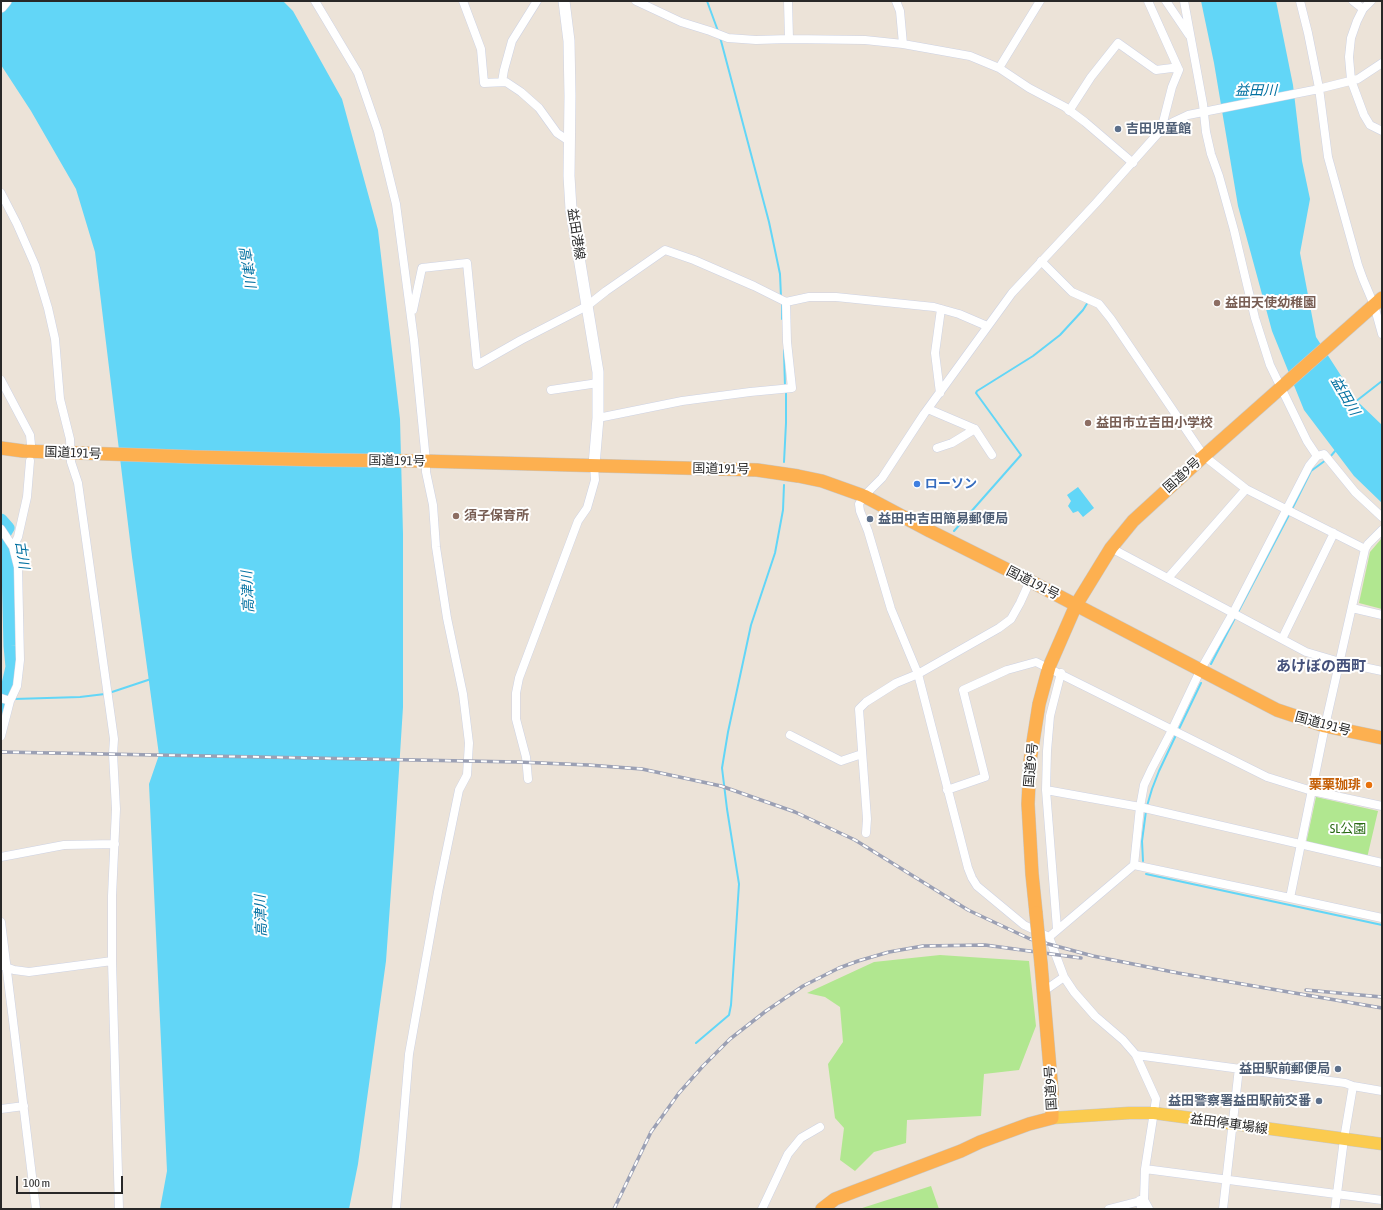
<!DOCTYPE html>
<meta charset="utf-8">
<style>
body{margin:0}
#map{position:relative;width:1383px;height:1210px;overflow:hidden;background:#ece3d8;font-family:"Asap Condensed",sans-serif}
canvas{display:block}
.frame{position:absolute;inset:0;border:2px solid #282828;pointer-events:none}
.scale{position:absolute;left:16px;top:1176px;width:107px;height:18px;box-sizing:border-box;border:2px solid #282828;border-top:0;padding-left:5px;font-size:12px;line-height:14px;white-space:nowrap;color:#282828;-webkit-text-stroke:3px #fff;paint-order:stroke}
</style>
<div id="map">
<canvas width="1383" height="1210"></canvas>
<div class="frame"></div>
<div class="scale">100 m</div>
</div>
<script>
const ctx = document.querySelector('canvas').getContext('2d');
ctx.lineJoin = 'round';
function fill(path, color) { ctx.fillStyle = color; ctx.fill(path, 'evenodd'); }
const poly = rows => new Path2D(rows.map(r => 'M' + r).join(''));
function trace(path, color, width, dash) { ctx.strokeStyle = color; ctx.lineWidth = width; ctx.lineCap = dash ? 'butt' : 'round'; ctx.setLineDash(dash || []); ctx.stroke(path); }
function label(font, color, halo, rows, align = 'center') {
  ctx.font = font + ' "Asap Condensed","Noto Sans JP",sans-serif'; ctx.lineWidth = 4; ctx.setLineDash([]); ctx.textBaseline = 'middle'; ctx.strokeStyle = halo; ctx.fillStyle = color; for (const [text, x, y, turn = 0] of rows) {
    ctx.save(); ctx.translate(x, y); ctx.rotate((+turn || 0) * Math.PI / 180); ctx.textAlign = isNaN(turn) ? turn : align; if (halo) ctx.strokeText(text, 0, 0); ctx.fillText(text, 0, 0); ctx.restore();
  }
}
fill(poly([
 [1382,538,1382,609,1359,603,1370,552],
 [1316,797,1378,811,1367,858,1306,844],
 [940,955,1029,961,1036,1026,1019,1070,984,1074,981,1116,907,1120,906,1143,874,1152,855,1171,840,1160,844,1128,835,1118,828,1064,843,1042,840,1007,825,997,807,993,874,962],
 [931,1186,939,1209,859,1209]
]), '#b1e790');
fill(poly([
 [1,1,283,1,293,11,342,99,378,230,400,419,403,534,403,707,394,849,386,961,358,1164,349,1209,160,1209,167,1171,149,784,159,755,132,557,95,252,76,189,31,111,1,65],
 [1201,1,1276,1,1293,85,1302,161,1310,199,1300,253,1316,337,1358,402,1382,425,1382,503,1354,476,1304,410,1272,331,1238,206,1214,63],
 [1078,487,1094,508,1083,517,1078,511,1073,513,1068,506,1071,501,1067,495]
]), '#62d6f7');
trace(poly([
 [707,1,718,31],
 [720,37,769,222,780,274,781,297],
 [782,302,782,319],
 [784,350,785,387],
 [1355,402,1382,381],
 [1330,457,1336,450],
 [784,462,786,423,786,391],
 [1292,509,1311,471,1326,460],
 [954,531,1021,455,976,393,977,391,1033,356,1060,335,1083,310,1088,302],
 [1237,614,1290,513],
 [1211,664,1235,618],
 [109,693,151,679],
 [14,699,80,697,105,694],
 [1,717,4,702],
 [1178,731,1201,683],
 [1147,806,1152,789,1159,771,1176,735],
 [1143,861,1142,841,1146,811],
 [1146,874,1382,925],
 [696,1043,729,1015,731,1005,739,884,727,809,722,768,728,732,751,625,775,553,783,510,784,485]
]), '#62d6f7', 2);
trace(poly([
 [1,520,8,528,2,538,8,565,10,646,12,667,4,702]
]), '#62d6f7', 13);
const minor = poly([
 [315,1,358,73,378,131,396,204,414,340,426,461,426,472,433,505,436,547,447,618,463,694,469,743,467,775,459,790,438,892,409,1054,396,1209],
 [463,1,481,49,484,83,506,82,521,92,539,108,557,133,569,141],
 [636,1,681,22,710,31,728,38,756,40,789,39,865,40,903,44,970,56,999,68,1029,88,1065,107,1085,122,1133,163],
 [788,1,789,39],
 [896,1,900,11,903,44],
 [1148,1,1179,70,1172,87,1161,130],
 [1166,1,1189,35],
 [1184,1,1203,104,1206,132,1211,154,1219,176,1234,230,1255,318,1270,365,1307,441,1317,456],
 [1300,1,1308,33,1319,88,1328,157,1358,265,1363,279,1374,305,1382,334],
 [1353,1,1363,9],
 [1371,1,1363,9,1357,21,1351,38,1349,57,1351,80,1364,115,1370,125,1382,131],
 [999,68,1040,1],
 [502,82,504,70,512,41,537,1],
 [1069,111,1091,77,1118,43,1156,70,1172,68,1179,70],
 [1,193,17,224,35,265,48,308,55,339,60,399,70,439,71,462,78,483,114,739,113,754,116,809,112,896,112,961,119,1209],
 [1041,261,1072,292,1099,304,1111,319,1204,456,1246,489,1365,549],
 [413,310,422,268,467,263,477,365,521,340,587,306,606,291,665,250,694,260,754,286,786,302,809,297,836,297,934,307,959,314,987,326],
 [1,380,30,435,31,445],
 [551,390,598,383],
 [940,393,935,353,941,309],
 [928,409,975,429,992,455],
 [598,418,682,401,750,392,792,388,787,342,786,302],
 [937,448,952,443,975,429],
 [1,529,13,547,18,567,20,660,17,686,10,701,1,736],
 [13,547,18,537,27,497,30,461],
 [1111,548,1306,652,1340,662,1382,671],
 [1168,578,1246,489],
 [1352,608,1382,615],
 [1282,639,1334,533],
 [1,698,10,701],
 [790,735,841,761,862,754],
 [528,779,526,757,516,719,516,693,519,678,578,521,587,508,595,480,594,465],
 [947,790,985,777,963,690,1007,670,1036,662,1267,777,1312,791,1382,806],
 [1046,790,1140,807,1382,863],
 [866,833,867,819,859,709,866,702,896,683,918,674,999,628,1011,619,1020,603,1030,581],
 [1,857,64,845,115,844],
 [1134,865,1290,898,1382,918],
 [1290,898,1325,726,1365,549,1368,544,1382,530],
 [1,922,36,1209],
 [1057,929,1046,790,1047,751,1050,716,1061,673],
 [1049,937,1024,925,977,886,972,878,968,868,918,674,891,609,868,531,860,511,859,504,864,496,882,478,924,414,1012,293,1096,203,1161,130,1173,122,1188,115,1314,90,1358,79,1382,63],
 [3,966,14,970,29,972,112,961],
 [1044,991,1064,977],
 [1136,1055,1345,1083,1353,1086,1382,1091],
 [1,1109,24,1106],
 [1145,1169,1382,1200],
 [1140,1200,1141,1209],
 [762,1209,788,1154,801,1138,820,1127],
 [1109,1209,1144,1200],
 [1149,1209,1144,1200,1145,1169,1156,1099,1136,1055,1123,1040,1095,1016,1074,992,1064,977,1049,937,1134,865,1140,807,1144,785,1152,768,1172,730,1200,671,1233,613,1309,466,1317,456,1324,454,1355,492,1382,517],
 [1223,1209,1239,1068],
 [1335,1209,1344,1139,1353,1086]
]);
const secondary = poly([
 [564,1,569,41,570,96,569,176,571,209,598,372,598,418,594,465],
 [1,7,6,1]
]);
const primary = poly([
 [1052,1118,1129,1113,1154,1113,1382,1144]
]);
const trunk = poly([
 [1,448,23,451,196,457,323,460,422,461,757,470,798,476,822,481,864,496,930,531,1030,581,1277,710,1325,726,1382,738],
 [1036,913,1032,874,1028,804,1030,761,1039,704,1049,667,1076,605,1111,548,1133,521,1204,456,1382,298],
 [822,1209,835,1199,853,1192,961,1151,980,1142,1029,1124,1052,1118,1052,1092,1041,964]
]);
trace(minor, '#cdd2e3', 9);
trace(secondary, '#cdd2e3', 12);
trace(primary, '#c7c7c7', 13);
trace(trunk, '#c7c7c7', 14);
trace(minor, '#fff', 8);
trace(secondary, '#fff', 11);
trace(primary, '#fbcb4f', 12);
trace(trunk, '#fdb050', 13);
const rail = poly([
 [1,752,518,762,588,765,642,769,721,786,795,812,855,840,968,910,1030,939,1093,956,1178,973,1382,1008],
 [1306,990,1382,997],
 [614,1209,651,1132,679,1093,703,1066,730,1039,766,1011,803,986,839,968,858,961,889,952,923,946,985,945,1081,958]
]);
trace(rail, '#9ba0b4', 3.5);
trace(rail, '#fff', 2, [6]);
const trunkBridge = poly([
 [1036,913,1041,964]
]);
trace(trunkBridge, '#c7c7c7', 14, []);
trace(trunkBridge, '#fdb050', 13);
for (const [x, y, r, color] of [
 [1118,129,4,"#5c6f8a"],
 [1217,303,4,"#8d6e63"],
 [1088,423,4,"#8d6e63"],
 [917,484,4,"#3f7fe0"],
 [456,516,4,"#8d6e63"],
 [870,519,4,"#5c6f8a"],
 [1369,785,4,"#e8710a"],
 [1338,1069,4,"#5c6f8a"],
 [1319,1101,4,"#5c6f8a"]
]) { const dot = new Path2D(); dot.arc(x, y, r, 0, 2 * Math.PI); ctx.fillStyle = color; ctx.fill(dot); trace(dot, '#fff', 1.5); }
label('bold 13px', '#4e5e75', '#fff', [
 ["吉田児童館",1126,129],
 ["益田中吉田簡易郵便局",878,519],
 ["益田駅前郵便局",1330,1069,"right"],
 ["益田警察署益田駅前交番",1311,1101,"right"]
], 'left');
label('13px', '#282828', '#fff', [
 ["益田港線",576,234,81],
 ["国道191号",73,453,2],
 ["国道191号",397,461,1],
 ["国道191号",721,469,1],
 ["国道9号",1182,475,-42],
 ["国道191号",1033,583,27],
 ["国道191号",1323,724,15],
 ["国道9号",1031,765,-85],
 ["国道9号",1051,1088,-93],
 ["益田停車場線",1229,1124,8]
]);
label('bold 13px', '#785e54', '#fff', [
 ["益田天使幼稚園",1225,303],
 ["益田市立吉田小学校",1096,423],
 ["須子保育所",464,516]
], 'left');
label('bold 13px', '#366cbe', '#fff', [
 ["ローソン",925,484]
], 'left');
label('bold 13px', '#c56008', '#fff', [
 ["栗栗珈琲",1361,785]
], 'right');
label('13px', '#296914', '#fff', [
 ["SL公園",1348,829]
]);
label('italic 14px', '#0371a1', '#fff', [
 ["益田川",1256,91],
 ["高津川",247,267,81],
 ["益田川",1345,396,60],
 ["古川",22,555,82],
 ["高津川",248,592,-93],
 ["高津川",261,916,-92]
]);
label('bold 15px', '#46527c', '#fff', [
 ["あけぼの西町",1321,666]
]);
</script>
